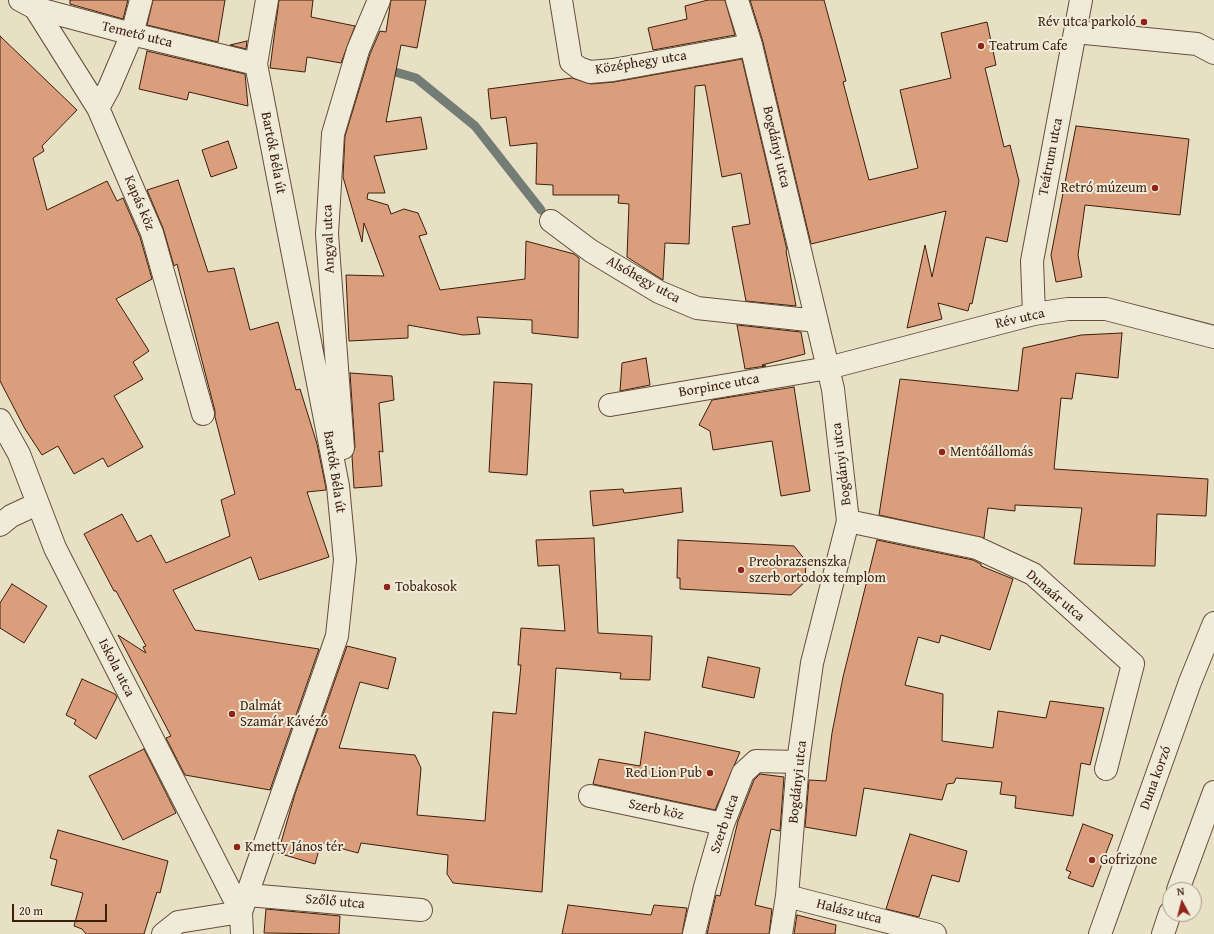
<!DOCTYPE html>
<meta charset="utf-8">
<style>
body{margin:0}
#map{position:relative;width:1214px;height:934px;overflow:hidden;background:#e8e0c5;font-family:"Gentium Book Plus",serif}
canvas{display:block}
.north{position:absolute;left:1162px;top:882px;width:40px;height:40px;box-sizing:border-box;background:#f0ebd9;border:1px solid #a89987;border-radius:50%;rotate:353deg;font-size:11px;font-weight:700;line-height:16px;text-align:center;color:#3b1e0b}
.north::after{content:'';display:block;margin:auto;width:14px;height:18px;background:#8f2418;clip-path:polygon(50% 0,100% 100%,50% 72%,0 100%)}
.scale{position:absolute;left:12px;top:904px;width:95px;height:18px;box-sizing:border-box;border:2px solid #3b1e0b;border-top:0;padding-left:5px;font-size:12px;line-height:14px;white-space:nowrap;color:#3b1e0b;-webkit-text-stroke:3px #f0ebd9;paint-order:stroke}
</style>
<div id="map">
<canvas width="1214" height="934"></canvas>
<div class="north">N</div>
<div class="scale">20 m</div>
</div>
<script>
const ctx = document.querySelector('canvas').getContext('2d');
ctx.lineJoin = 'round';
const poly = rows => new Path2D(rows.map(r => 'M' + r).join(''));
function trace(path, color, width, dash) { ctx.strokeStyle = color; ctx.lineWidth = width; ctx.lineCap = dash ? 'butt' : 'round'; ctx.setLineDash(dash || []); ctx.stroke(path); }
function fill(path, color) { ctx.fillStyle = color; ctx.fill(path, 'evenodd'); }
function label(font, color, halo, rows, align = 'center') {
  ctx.font = font + ' "Gentium Book Plus",serif'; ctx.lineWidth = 4; ctx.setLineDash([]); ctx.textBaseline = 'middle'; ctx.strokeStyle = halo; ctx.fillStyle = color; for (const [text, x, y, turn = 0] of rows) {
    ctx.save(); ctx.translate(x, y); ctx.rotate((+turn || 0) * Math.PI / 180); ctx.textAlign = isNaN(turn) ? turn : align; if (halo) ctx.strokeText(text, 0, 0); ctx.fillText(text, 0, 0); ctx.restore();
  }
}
trace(poly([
 [385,69,416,78,475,126,541,210]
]), '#737c75', 9);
const building = poly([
 [70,0,128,0,123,19,70,4,70,0],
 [153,0,225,0,218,42,147,25,153,0],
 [279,0,313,0,311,17,355,26,341,63,307,57,305,72,270,68,279,0],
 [391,0,426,0,417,48,401,45,386,122,421,117,427,149,374,156,385,193,368,193,367,199,388,205,391,214,404,209,418,213,427,234,419,236,440,290,525,279,526,241,574,254,579,258,578,338,532,333,532,320,477,317,480,334,463,335,408,325,408,338,349,341,346,275,384,276,364,223,362,242,343,177,345,136,370,54,380,31,386,32,391,0],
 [708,0,725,0,735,35,653,50,648,28,687,19,685,6,708,0],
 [750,0,824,0,846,81,843,82,869,180,918,168,900,90,951,78,941,33,987,22,996,65,985,68,1004,147,1010,145,1019,181,1007,242,986,237,972,304,970,303,968,311,938,303,942,319,907,328,925,245,932,277,946,211,811,244,763,42,750,0],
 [0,36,77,110,42,146,44,151,33,158,47,210,107,181,117,201,123,198,140,237,152,279,116,299,149,351,133,362,143,379,114,396,143,447,108,467,103,458,74,474,58,446,42,455,25,429,0,381,0,36],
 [247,41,246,49,230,45,247,41],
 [147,51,245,74,248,106,189,92,187,100,139,89,147,51],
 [742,59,787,250,786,251,796,306,746,301,732,227,750,224,741,173,722,177,705,85,695,86,689,244,665,243,663,280,627,257,629,204,618,203,619,195,553,195,553,185,536,184,537,143,510,146,506,117,491,119,488,89,572,78,591,84,614,82,742,59],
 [1076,126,1189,139,1180,215,1085,205,1078,255,1082,277,1056,282,1051,255,1076,126],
 [228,141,237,168,211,177,202,150,228,141],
 [178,180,208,272,234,268,250,330,278,322,296,390,300,389,317,444,326,488,326,490,307,492,329,557,259,580,251,557,173,590,195,630,319,649,270,790,185,775,166,738,171,736,118,635,146,653,143,647,146,646,116,591,114,591,84,534,122,514,137,542,151,535,166,563,230,536,221,500,235,494,215,417,215,411,177,264,174,266,163,228,147,190,178,180],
 [737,325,801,332,805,354,762,365,766,366,745,369,737,325],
 [1122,333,1118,378,1076,373,1072,399,1061,398,1054,469,1208,479,1206,516,1157,514,1155,566,1074,564,1082,508,1015,505,1015,511,988,508,984,538,879,515,900,379,1018,391,1023,348,1081,335,1122,333],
 [646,358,650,385,620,391,622,363,646,358],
 [350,373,392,376,394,400,379,403,383,452,379,451,382,486,354,488,352,456,355,447,350,373],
 [494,382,532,384,527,475,489,472,494,382],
 [794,387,810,491,781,496,772,441,713,450,710,431,699,425,712,400,794,387],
 [681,488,683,512,593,526,590,491,623,489,624,493,681,488],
 [594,538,598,633,652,636,650,680,620,679,621,673,556,668,542,892,453,883,447,874,448,855,361,843,358,853,321,843,315,864,278,853,295,794,347,646,396,658,388,689,360,682,339,748,415,755,421,768,417,815,485,821,493,712,516,714,521,665,518,665,521,628,565,631,559,565,538,566,536,540,594,538],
 [678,540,794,546,806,561,805,582,791,595,680,589,680,578,677,578,678,540],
 [877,540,973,560,981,564,981,566,1013,579,990,650,941,635,939,643,918,637,905,685,943,694,942,741,993,748,998,711,1046,718,1050,701,1104,708,1090,765,1081,763,1073,816,1015,808,1016,796,1000,794,1002,782,956,778,954,783,947,784,942,800,864,788,856,836,805,827,809,780,826,781,832,733,843,677,877,540],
 [12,584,47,606,24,643,0,628,0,603,12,584],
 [708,657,760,668,754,698,702,687,708,657],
 [82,679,115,694,117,697,96,739,74,724,76,720,66,715,82,679],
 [645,732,740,752,715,810,593,784,599,759,640,766,645,732],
 [144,749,176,813,123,840,89,776,144,749],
 [760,774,784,777,780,831,771,829,755,905,772,909,769,934,707,934,716,895,720,896,738,821,754,780,760,774],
 [1083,824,1113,835,1093,887,1068,878,1071,872,1066,870,1083,824],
 [58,830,168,861,160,893,157,892,144,934,86,934,82,929,74,926,83,893,51,885,57,860,50,858,58,830],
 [910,834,967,851,959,882,932,875,919,917,886,909,910,834],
 [568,905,651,915,654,905,687,908,682,934,562,934,568,905],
 [266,909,340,916,339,934,264,933,266,909],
 [797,915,836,925,835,934,794,934,797,915]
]);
fill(building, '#db9e7c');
trace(building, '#3b1e0b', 1);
const minor = poly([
 [20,0,35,8,132,34,256,64],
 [561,0,571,62,579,68,590,72,613,70,751,45],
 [737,0,751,45,833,389,848,521,812,663,798,762,787,896,781,934],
 [35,8,98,108,152,233,203,414],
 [1075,32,1197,44,1214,53],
 [98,108,109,88,132,34,141,0],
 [551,221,591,251,659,292,697,308,817,321],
 [1034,314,1032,261,1081,0],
 [610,405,828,368,1034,314,1068,309,1106,309,1214,337],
 [0,420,19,454,55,548,241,912],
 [343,448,327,234,333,134,358,50,379,0],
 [848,521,977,548,1033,574,1133,664,1106,769],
 [0,525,11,516,37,504],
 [590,796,723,824],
 [1178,890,1214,792],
 [248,895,421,910],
 [787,896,935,934],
 [163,934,178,922,241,912],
 [242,934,241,912,337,636,345,560,338,486,256,64,267,0],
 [694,934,705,887,723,824,743,773,756,761,798,762],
 [1100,934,1190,682,1214,623],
 [1163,934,1170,913]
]);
trace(minor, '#664e3a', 24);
trace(minor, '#f0ebd9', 22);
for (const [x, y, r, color] of [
 [1144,22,4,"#8f2418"],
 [981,46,4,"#8f2418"],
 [1155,188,4,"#8f2418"],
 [942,452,4,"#8f2418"],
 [741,570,4,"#8f2418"],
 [387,587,4,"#8f2418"],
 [232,714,4,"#8f2418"],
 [710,773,4,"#8f2418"],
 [237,847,4,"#8f2418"],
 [1092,860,4,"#8f2418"]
]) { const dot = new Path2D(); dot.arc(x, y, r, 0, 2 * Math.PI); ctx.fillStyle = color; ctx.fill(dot); trace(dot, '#f0ebd9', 1.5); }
label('14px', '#3b1e0b', '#f0ebd9', [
 ["Rév utca parkoló",1136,22,"right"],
 ["Teatrum Cafe",989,46],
 ["Retró múzeum",1147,188,"right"],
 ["Mentőállomás",950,452],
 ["Preobrazsenszka",749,562],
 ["szerb ortodox templom",749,578],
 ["Tobakosok",395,587],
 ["Dalmát",240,706],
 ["Szamár Kávézó",240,722],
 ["Red Lion Pub",702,773,"right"],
 ["Kmetty János tér",245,847],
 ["Gofrizone",1100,860]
], 'left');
label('14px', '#3b1e0b', '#f0ebd9', [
 ["Temető utca",137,35,14],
 ["Középhegy utca",641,63,-9],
 ["Bogdányi utca",776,147,77],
 ["Bartók Béla út",273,153,79],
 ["Teátrum utca",1051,157,-79],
 ["Kapás köz",139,203,67],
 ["Angyal utca",329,239,-92],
 ["Alsóhegy utca",643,280,29],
 ["Rév utca",1020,319,-13],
 ["Borpince utca",719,386,-10],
 ["Bogdányi utca",842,464,-97],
 ["Bartók Béla út",334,472,81],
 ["Dunaár utca",1055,596,40],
 ["Iskola utca",116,668,63],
 ["Duna korzó",1156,778,-70],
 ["Bogdányi utca",798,782,-84],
 ["Szerb köz",656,810,12],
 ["Szerb utca",725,824,-71],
 ["Szőlő utca",335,902,5],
 ["Halász utca",849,912,14]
]);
</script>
